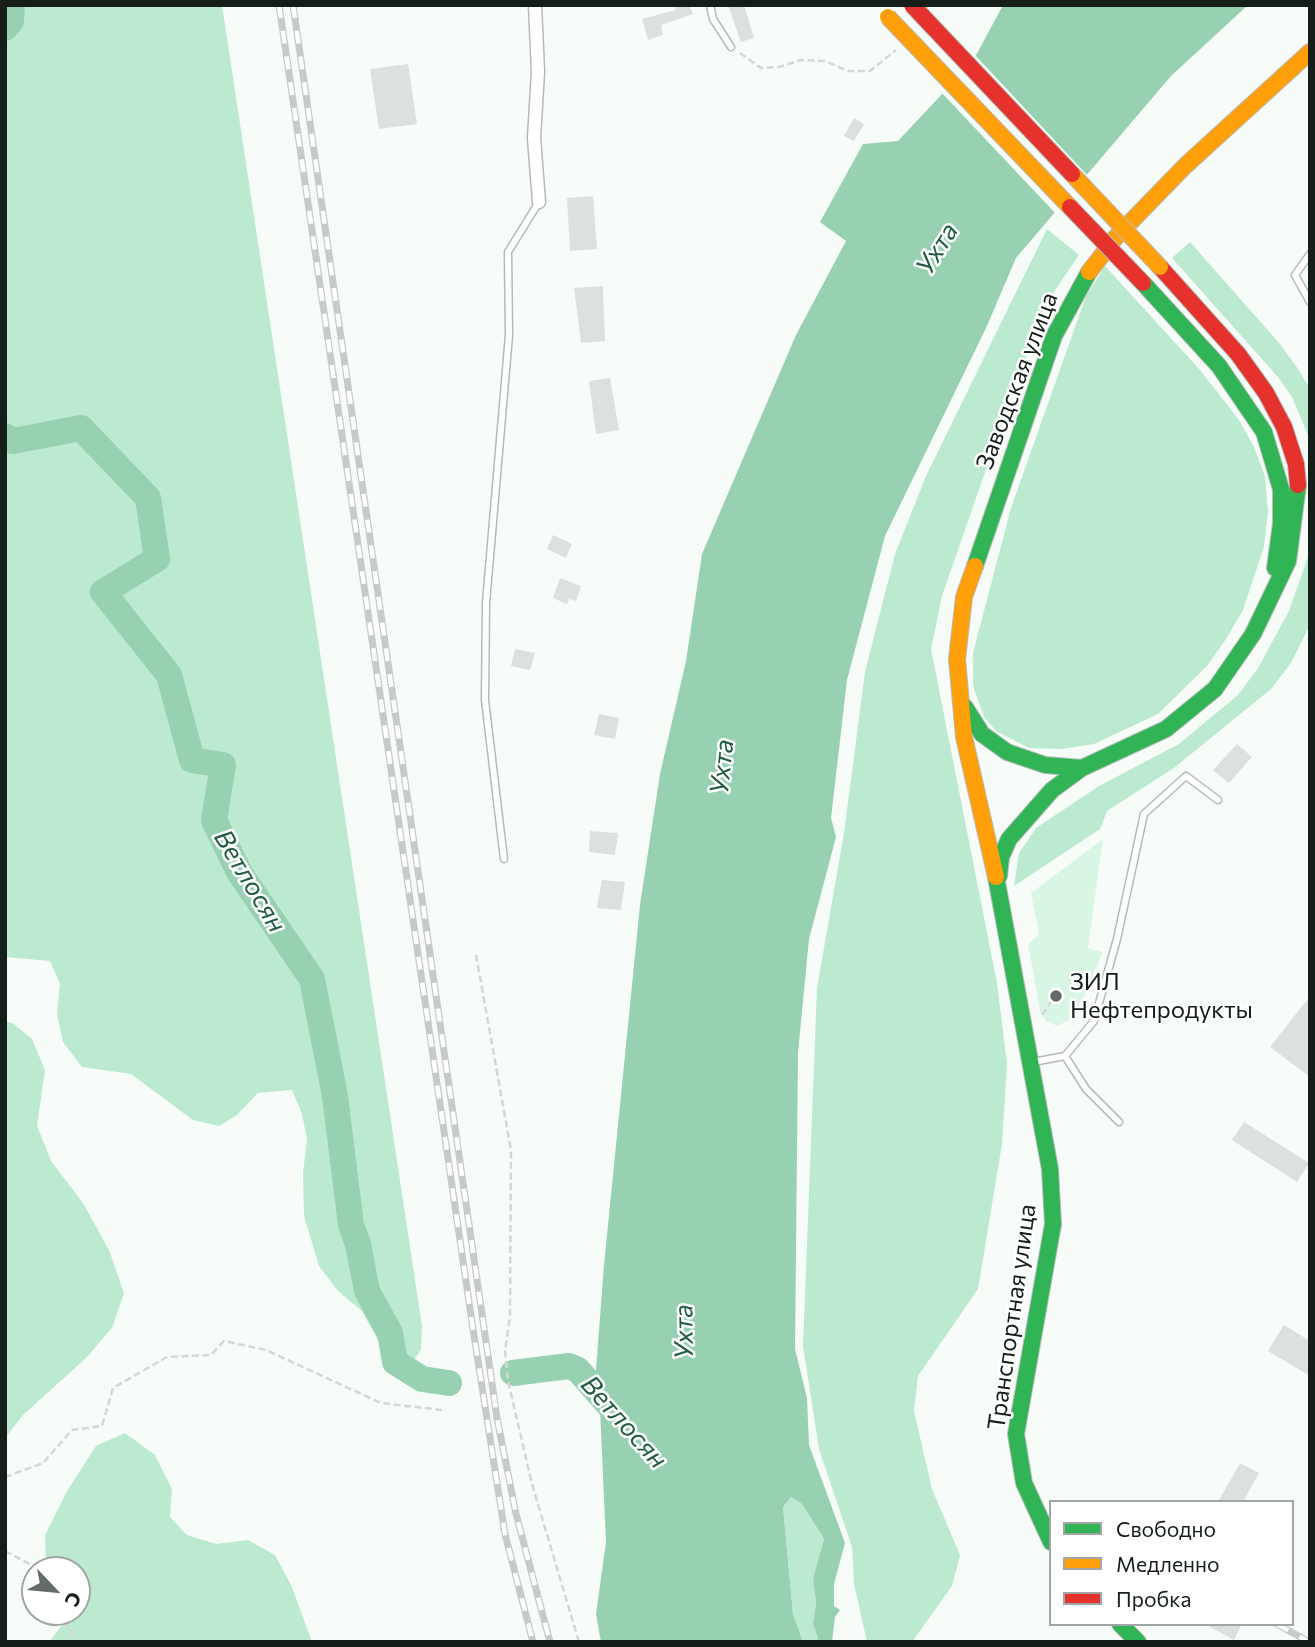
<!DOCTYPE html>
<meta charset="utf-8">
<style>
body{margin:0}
#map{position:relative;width:1315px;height:1647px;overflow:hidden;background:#f7fcf9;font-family:Commissioner,sans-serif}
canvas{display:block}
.frame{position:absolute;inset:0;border:7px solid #151e19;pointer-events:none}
.legend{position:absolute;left:1049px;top:1500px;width:245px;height:126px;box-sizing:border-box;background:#fff;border:2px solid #a1a5a3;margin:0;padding:9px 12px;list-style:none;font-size:21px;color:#151e19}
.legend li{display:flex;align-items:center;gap:14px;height:35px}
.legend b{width:35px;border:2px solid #a1a5a3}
.north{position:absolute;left:21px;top:1556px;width:70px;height:70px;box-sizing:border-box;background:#fff;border:2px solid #a1a5a3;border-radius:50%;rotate:116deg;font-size:19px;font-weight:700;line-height:28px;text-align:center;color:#151e19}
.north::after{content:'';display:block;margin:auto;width:24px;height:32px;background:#646c67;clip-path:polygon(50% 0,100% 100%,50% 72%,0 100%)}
</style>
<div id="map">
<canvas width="1315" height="1647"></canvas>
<div class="frame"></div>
<ul class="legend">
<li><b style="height:9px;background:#30b455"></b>Свободно</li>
<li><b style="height:9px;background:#ff9f0a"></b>Медленно</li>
<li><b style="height:9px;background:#e5322d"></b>Пробка</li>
</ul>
<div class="north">С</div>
</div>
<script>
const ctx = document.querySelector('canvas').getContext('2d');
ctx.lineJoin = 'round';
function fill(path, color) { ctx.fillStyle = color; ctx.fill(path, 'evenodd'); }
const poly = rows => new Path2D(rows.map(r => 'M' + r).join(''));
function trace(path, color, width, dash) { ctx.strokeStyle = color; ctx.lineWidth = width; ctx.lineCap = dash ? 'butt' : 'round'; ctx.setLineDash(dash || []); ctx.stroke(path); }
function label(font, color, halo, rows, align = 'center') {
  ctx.font = font + ' Commissioner,sans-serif'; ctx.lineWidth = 5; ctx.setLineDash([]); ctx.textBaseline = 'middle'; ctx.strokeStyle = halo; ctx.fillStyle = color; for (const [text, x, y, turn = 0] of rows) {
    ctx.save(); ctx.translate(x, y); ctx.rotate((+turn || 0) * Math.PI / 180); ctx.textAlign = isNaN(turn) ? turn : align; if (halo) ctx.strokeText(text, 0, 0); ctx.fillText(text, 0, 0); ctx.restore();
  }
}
fill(poly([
 [1103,839,1088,948,1103,952,1083,998,1070,1019,1058,1026,1047,1022,1040,1012,1028,944,1039,934,1031,893]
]), '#d9f6e5');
fill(poly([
 [5,5,222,5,422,1326,421,1349,412,1364,392,1366,362,1311,338,1291,319,1266,304,1216,303,1173,307,1139,302,1114,292,1090,258,1093,237,1115,219,1126,193,1120,131,1074,82,1067,63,1042,57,1014,60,984,50,961,5,957],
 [1047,229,1079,255,1047,302,1015,386,942,596,931,649,997,983,1007,1064,1002,1144,978,1289,918,1376,914,1411,932,1489,960,1555,952,1586,912,1642,867,1642,854,1584,852,1547,819,1449,803,1346,817,988,844,833,865,672,895,554,926,476],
 [1190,242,1280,344,1298,369,1310,389,1310,440,1292,397,1278,377,1172,258],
 [1105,266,1200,370,1239,420,1254,447,1265,476,1268,512,1264,547,1243,610,1226,639,1207,666,1158,714,1094,744,1062,749,1029,748,996,731,984,717,973,686,973,653,1011,508,1086,296],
 [1310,551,1310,625,1291,663,1271,689,1174,768,1107,811,1100,829,1014,886,1019,853,1036,828,1099,786,1179,744,1238,695,1258,668,1289,611],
 [5,1021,14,1024,32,1039,45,1070,37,1126,51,1161,83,1203,109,1250,124,1293,112,1328,86,1358,23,1415,5,1438],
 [125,1433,155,1455,172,1489,170,1517,187,1535,216,1544,248,1540,275,1555,292,1587,312,1642,49,1642,62,1625,62,1612,77,1612,77,1570,49,1570,46,1565,45,1535,67,1491,96,1446],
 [791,1497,802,1504,824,1539,813,1578,816,1603,813,1624,818,1640,814,1642,803,1642,793,1614,783,1507]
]), '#bcead0');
fill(poly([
 [1003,5,1248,5,1171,76,1016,258,986,328,885,536,847,680,831,818,836,837,809,939,798,1053,795,1349,807,1398,809,1445,845,1543,834,1584,834,1606,840,1610,835,1617,832,1642,814,1642,818,1639,813,1624,816,1603,813,1578,824,1539,802,1504,791,1497,783,1507,793,1614,803,1642,601,1642,596,1614,606,1542,600,1409,595,1383,604,1265,640,905,660,774,686,661,702,554,796,335,846,241,820,222,863,144,898,141,973,61]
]), '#98d1b2');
fill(poly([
 [974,54,1089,177,1057,215,940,91]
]), '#f7fcf9');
trace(poly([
 [5,28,11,21,12,5],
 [5,436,13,441,81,428,148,498,157,559,103,592,169,675,192,760,223,765,214,820,239,872,312,979,335,1096,351,1225,358,1244,367,1291,390,1333,395,1362,422,1379,449,1383],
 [513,1373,569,1366,578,1370,621,1419]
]), '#98d1b2', 26);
fill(poly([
 [674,5,689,5,693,14,661,25,663,35,648,40,642,19,676,10],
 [728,5,744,5,754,38,741,42],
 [408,64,417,124,379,129,370,69],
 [854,118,864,124,854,141,844,136],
 [593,196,597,249,570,251,567,198],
 [603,286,605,341,581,343,574,288],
 [610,378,619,430,596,434,589,381],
 [553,535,572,544,566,558,547,549],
 [560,578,581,586,576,601,569,599,567,604,553,598],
 [515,649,535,653,530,670,511,666],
 [599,714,619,718,615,739,594,735],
 [1237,744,1252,757,1229,783,1213,770],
 [590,831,618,833,615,855,589,852],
 [602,880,625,882,621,910,597,908],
 [1310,996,1310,1077,1270,1047],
 [1244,1122,1309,1163,1297,1182,1232,1140],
 [1284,1325,1310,1341,1310,1376,1268,1351],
 [1240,1463,1259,1473,1243,1502,1218,1502],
 [1205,1624,1242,1624,1234,1640]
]), '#dbe2de');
const lane = poly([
 [710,5,713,19,731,47],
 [1310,254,1295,275,1310,302],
 [504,859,485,700,486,603,509,335,508,252,539,202],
 [1065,1056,1086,1089,1119,1122],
 [1033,1062,1065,1056,1094,1021,1117,939,1144,814,1186,776,1218,800]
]);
const street = poly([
 [535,5,538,72,534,138,539,202]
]);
const fast = poly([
 [1143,283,1219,366,1264,432,1281,489,1281,524,1275,568],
 [975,566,1054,336,1089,272],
 [965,707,982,734,1007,752,1045,765,1082,768],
 [999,876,1001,857,1009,839,1052,790,1082,768,1166,729,1215,689,1253,634,1288,561,1298,485],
 [996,877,1050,1169,1053,1224,1016,1434,1024,1483,1051,1542],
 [1120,1624,1138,1642]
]);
const slow = poly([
 [1089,272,1116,237,1185,166,1310,52],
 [975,566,964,597,957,659,964,737,996,877]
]);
const jam = poly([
 [1160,267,1238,354,1266,393,1284,427,1296,464,1298,485]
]);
trace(lane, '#b5bbb8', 9);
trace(street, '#b5bbb8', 15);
trace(fast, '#b5bbb8', 18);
trace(slow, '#b5bbb8', 18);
trace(jam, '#b5bbb8', 18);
trace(poly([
 [740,53,761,68,779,67,801,60,825,61,848,71,870,71,896,50],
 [476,955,511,1150,510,1316,505,1351,508,1381,532,1484,579,1642],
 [1042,1015,1052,1000],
 [5,1477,43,1463,72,1430,102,1426,113,1388,167,1357,211,1355,224,1341,266,1350,381,1403,442,1410],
 [5,1551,41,1570],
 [59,1612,77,1642]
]), '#d5d7d6', 2.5, [7, 3.5]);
trace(lane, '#fefffe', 6);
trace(street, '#fefffe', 12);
trace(fast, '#30b455', 16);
trace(slow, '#ff9f0a', 16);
trace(jam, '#e5322d', 16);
const rail = poly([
 [279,5,473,1329,505,1534,533,1642],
 [293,5,497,1418,516,1514,550,1642],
 [1277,1624,1309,1642]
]);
trace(rail, '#c7cac9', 7);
trace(rail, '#fff', 4.5, [13]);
const slowBridge = poly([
 [888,17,1070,207],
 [1072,174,1160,267]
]);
const jamBridge = poly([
 [912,5,1072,174],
 [1070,207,1143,283]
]);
trace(slowBridge, '#b5bbb8', 18, []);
trace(jamBridge, '#b5bbb8', 18, []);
trace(slowBridge, '#ff9f0a', 16);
trace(jamBridge, '#e5322d', 16);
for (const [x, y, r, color] of [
 [1056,996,7,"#646c67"]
]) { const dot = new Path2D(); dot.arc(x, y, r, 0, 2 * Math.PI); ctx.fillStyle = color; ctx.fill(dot); trace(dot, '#fff', 2.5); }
label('24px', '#151e19', '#fff', [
 ["Заводская улица",1017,381,-69],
 ["Транспортная улица",1012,1317,-82]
]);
label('24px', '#151e19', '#fff', [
 ["ЗИЛ",1070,982],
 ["Нефтепродукты",1070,1010]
], 'left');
label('italic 26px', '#205c3f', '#fff', [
 ["Ухта",937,249,-58],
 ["Ухта",722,767,-84],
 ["Ветлосян",250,881,59],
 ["Ухта",684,1332,-91],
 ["Ветлосян",624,1422,48]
]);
</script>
